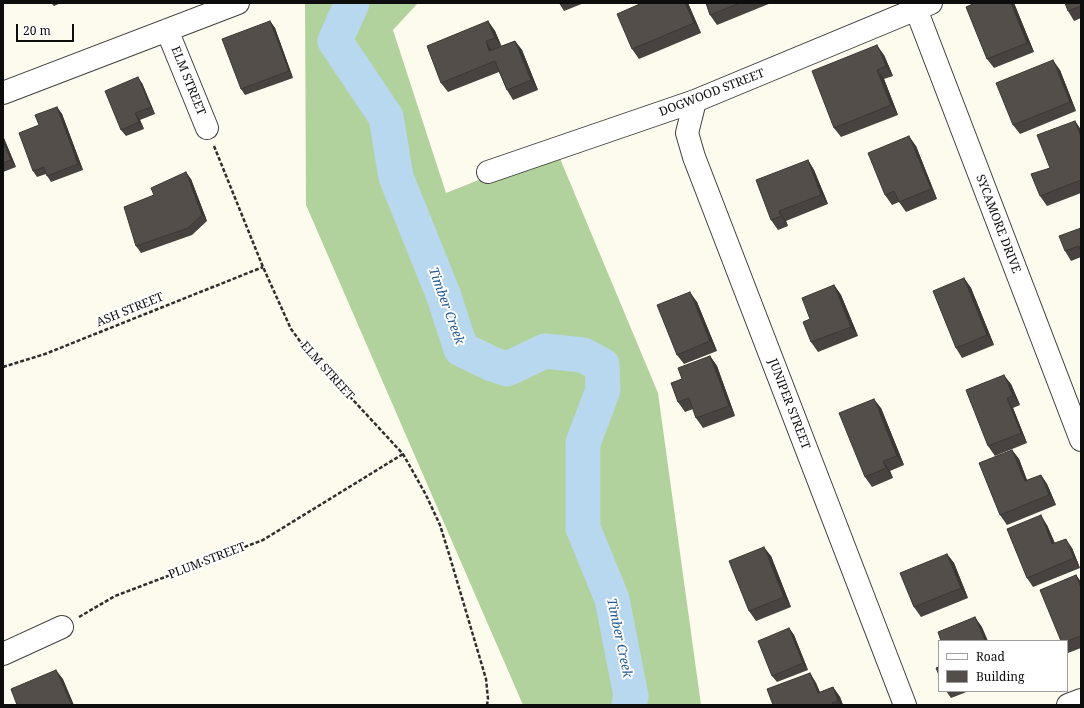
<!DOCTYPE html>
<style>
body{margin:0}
#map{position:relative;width:1084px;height:708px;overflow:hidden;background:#fdfbee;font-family:"Noto Serif",serif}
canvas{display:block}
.frame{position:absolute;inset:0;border:4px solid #0d0d0d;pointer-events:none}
.legend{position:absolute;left:938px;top:640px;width:130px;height:52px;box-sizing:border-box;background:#fff;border:1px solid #9e9e9e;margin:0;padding:5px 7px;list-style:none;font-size:12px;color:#0d0d0d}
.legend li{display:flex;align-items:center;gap:8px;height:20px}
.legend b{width:20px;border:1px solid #9e9e9e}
.scale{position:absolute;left:16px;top:24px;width:58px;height:18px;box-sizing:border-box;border:2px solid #0d0d0d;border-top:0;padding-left:5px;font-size:12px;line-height:14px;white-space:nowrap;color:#0d0d0d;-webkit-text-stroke:3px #fff;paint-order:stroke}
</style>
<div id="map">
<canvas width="1084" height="708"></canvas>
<div class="frame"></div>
<ul class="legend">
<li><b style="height:5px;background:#fff"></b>Road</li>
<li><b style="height:11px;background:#544e4a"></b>Building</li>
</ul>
<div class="scale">20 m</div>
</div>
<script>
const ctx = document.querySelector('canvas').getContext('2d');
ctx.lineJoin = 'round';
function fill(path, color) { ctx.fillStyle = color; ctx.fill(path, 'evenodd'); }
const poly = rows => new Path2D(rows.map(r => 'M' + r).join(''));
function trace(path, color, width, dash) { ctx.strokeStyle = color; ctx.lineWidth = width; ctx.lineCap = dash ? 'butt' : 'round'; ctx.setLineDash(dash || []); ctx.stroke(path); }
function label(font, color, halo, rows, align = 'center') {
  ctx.font = font + ' "Noto Serif",serif'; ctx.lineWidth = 4; ctx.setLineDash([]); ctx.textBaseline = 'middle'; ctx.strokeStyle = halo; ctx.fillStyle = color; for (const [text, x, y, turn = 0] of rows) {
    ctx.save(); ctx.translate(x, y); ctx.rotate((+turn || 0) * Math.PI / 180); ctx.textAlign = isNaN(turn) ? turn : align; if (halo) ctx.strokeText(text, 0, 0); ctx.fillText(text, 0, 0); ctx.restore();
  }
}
fill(poly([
 [305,3,418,3,393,30,446,193,556,149,658,393,701,705,523,705,306,205]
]), '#b2d29d');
trace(poly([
 [352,3,335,41,386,117,396,177,443,294,461,349,492,364,507,369,545,351,583,355,602,365,603,390,583,443,583,528,612,599,631,696,629,705]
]), '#b8d8ef', 35);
const minor = poly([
 [916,9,1081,440],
 [167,30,207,128],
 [3,93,238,3],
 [695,101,687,133,694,157,905,705],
 [488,172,695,101,931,3],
 [3,654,62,627],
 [1068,705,1081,700]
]);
trace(minor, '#404040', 24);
trace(poly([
 [214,146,263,267,291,329,305,348,403,454,426,495,440,525,449,554,486,679,488,699,487,705],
 [3,367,45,354,263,267],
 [79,617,115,596,263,540,403,454]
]), '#2f2f2f', 2.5, [4, 2]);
trace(minor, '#fff', 22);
fill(poly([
 [51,3,61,3,54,6],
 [559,3,584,3,564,11],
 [688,3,701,33,639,59,632,49],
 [706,3,771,3,717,25,710,15],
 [975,3,1014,3,1034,52,994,68,987,59],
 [1081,3,1081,18,1074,21,1068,11],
 [270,21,275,28,293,78,245,95,241,89],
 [488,21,495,31,501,46,515,41,522,50,538,90,513,100,507,90,499,72,448,92,441,83],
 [884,55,893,76,884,79,898,115,841,137,834,128],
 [1060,70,1076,111,1020,134,1013,125],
 [142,83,155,114,140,120,144,129,126,136,121,130],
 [57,107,62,114,83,170,51,182,46,174,37,177,33,171,39,125],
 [1075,121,1081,130,1081,193,1047,206,1040,196,1050,168],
 [3,136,16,167,3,172],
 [916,146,937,199,906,212,899,202,892,205,885,195],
 [808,160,814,170,828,204,786,221,788,226,778,230,771,220],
 [191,179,207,221,192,235,141,253,136,246,154,195],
 [1081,228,1081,257,1071,261,1065,251],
 [964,278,971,288,994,345,962,358,956,348],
 [834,285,841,295,858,336,818,352,811,342,810,319],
 [697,302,717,351,684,364,677,355],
 [710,356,717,366,735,416,703,428,696,418,693,409,685,412,678,402,682,379],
 [1011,384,1020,405,1013,408,1027,443,995,456,988,446],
 [881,408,904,465,890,471,893,478,872,487,865,477],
 [1012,450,1019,459,1027,480,1041,475,1047,484,1056,505,1007,525,1000,515],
 [1047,525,1055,543,1072,548,1080,568,1033,587,1027,578],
 [947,554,954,563,968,598,921,617,914,607],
 [771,556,791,607,756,621,749,611],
 [1076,575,1081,582,1081,648,1068,653,1067,651,1067,641],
 [789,628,794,635,808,670,777,682,772,676],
 [810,673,816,683,820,692,833,687,840,697,843,705,773,705],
 [946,691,969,691,951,698]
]), '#484340');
fill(poly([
 [685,3,688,3,701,33,694,23],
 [1011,3,1014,3,1034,52,1027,43],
 [270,21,275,28,293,78,289,71],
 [488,21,495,31,502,47,495,38],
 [486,41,492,51,489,51],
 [515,41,522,50,538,90,531,80],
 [877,45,884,55,893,76,886,66],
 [1053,60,1060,70,1076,111,1070,102],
 [877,70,884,79,898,115,891,105],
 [138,77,142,83,155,114,151,107],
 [57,107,62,114,83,170,78,164],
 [135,113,140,120,144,129,139,122],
 [1075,121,1081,130,1081,137],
 [3,136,16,167,11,160,3,141],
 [909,136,916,146,937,199,931,189],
 [808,160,814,170,828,204,821,195],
 [186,172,191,179,207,221,202,215],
 [779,211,786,221,788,226,781,216],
 [964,278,971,288,994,345,987,335],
 [834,285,841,295,858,336,851,327],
 [690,292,697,302,717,351,710,341],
 [710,356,717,366,735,416,729,406],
 [1004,375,1011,384,1020,405,1013,396],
 [1007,398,1013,408,1027,443,1021,433],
 [874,399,881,408,904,465,897,456],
 [1012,450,1019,459,1031,491,1025,481],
 [883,461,890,471,893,478,886,468],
 [1041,475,1047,484,1056,505,1049,495],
 [1041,515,1047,525,1059,554,1052,544],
 [1066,539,1072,548,1080,568,1074,558],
 [764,547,771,556,791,607,784,597],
 [947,554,954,563,968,598,961,588],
 [1076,575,1081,582,1081,588],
 [975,617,982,627,988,641,985,641],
 [789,628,794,635,808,670,803,663],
 [56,670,63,679,74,705,72,705,71,704],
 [810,673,816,683,824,703,818,693],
 [833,687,840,697,843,705,841,705,838,701]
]), '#3b3734');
const building = poly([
 [642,3,685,3,694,23,632,49,617,14,642,3],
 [706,3,740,3,710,15,706,3],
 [975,3,1011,3,1027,43,987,59,966,7,975,3],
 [1065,3,1081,3,1081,6,1068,11,1065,3],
 [270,21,289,71,241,89,222,39,270,21],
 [488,21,495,38,486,41,489,51,515,41,531,80,507,90,495,61,441,83,427,46,488,21],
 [877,45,886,66,877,70,891,105,834,128,812,71,877,45],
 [1053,60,1070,102,1013,125,996,83,1053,60],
 [138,77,151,107,135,113,139,122,121,130,105,91,138,77],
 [57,107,78,164,47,176,44,167,33,171,19,133,39,125,35,115,57,107],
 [1075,121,1081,137,1081,180,1040,196,1031,174,1050,168,1037,135,1075,121],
 [909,136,931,189,899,202,894,191,885,195,868,153,909,136],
 [3,141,11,160,3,163,3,141],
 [808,160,821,195,779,211,781,216,771,220,756,180,808,160],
 [186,172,202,215,188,228,136,246,124,207,154,195,151,188,186,172],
 [1081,228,1081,252,1079,246,1065,251,1059,236,1081,228],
 [964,278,987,335,956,348,933,291,964,278],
 [834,285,851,327,811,342,803,322,810,319,802,298,834,285],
 [690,292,710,341,677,355,657,305,690,292],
 [710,356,729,406,696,418,689,398,678,402,671,383,682,379,678,368,710,356],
 [1004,375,1013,396,1007,398,1021,433,988,446,966,390,1004,375],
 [874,399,897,456,883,461,886,468,865,477,839,413,874,399],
 [1012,450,1025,481,1041,475,1049,495,1000,515,979,463,1012,450],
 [1041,515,1052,544,1066,539,1074,558,1027,578,1007,529,1041,515],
 [764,547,784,597,749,611,729,561,764,547],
 [947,554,961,588,914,607,900,573,947,554],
 [1076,575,1081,588,1081,636,1067,641,1061,641,1040,590,1076,575],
 [975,617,985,641,941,641,938,632,975,617],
 [789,628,803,663,772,676,758,641,789,628],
 [939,667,939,675,936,668,939,667],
 [56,670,71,704,69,705,17,705,11,689,56,670],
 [810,673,818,693,833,687,838,701,832,703,833,705,773,705,767,689,810,673]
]);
fill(building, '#544e4a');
trace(building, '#3b3734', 1);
label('12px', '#0d0d0d', '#fff', [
 ["ELM STREET",188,81,68],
 ["DOGWOOD STREET",712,93,-21],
 ["SYCAMORE DRIVE",998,224,69],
 ["ASH STREET",130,310,-22],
 ["ELM STREET",327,371,48],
 ["JUNIPER STREET",789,404,69],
 ["PLUM STREET",207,561,-21]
]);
label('italic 13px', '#245b90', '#fff', [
 ["Timber Creek",446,306,70],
 ["Timber Creek",619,638,78]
]);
</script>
